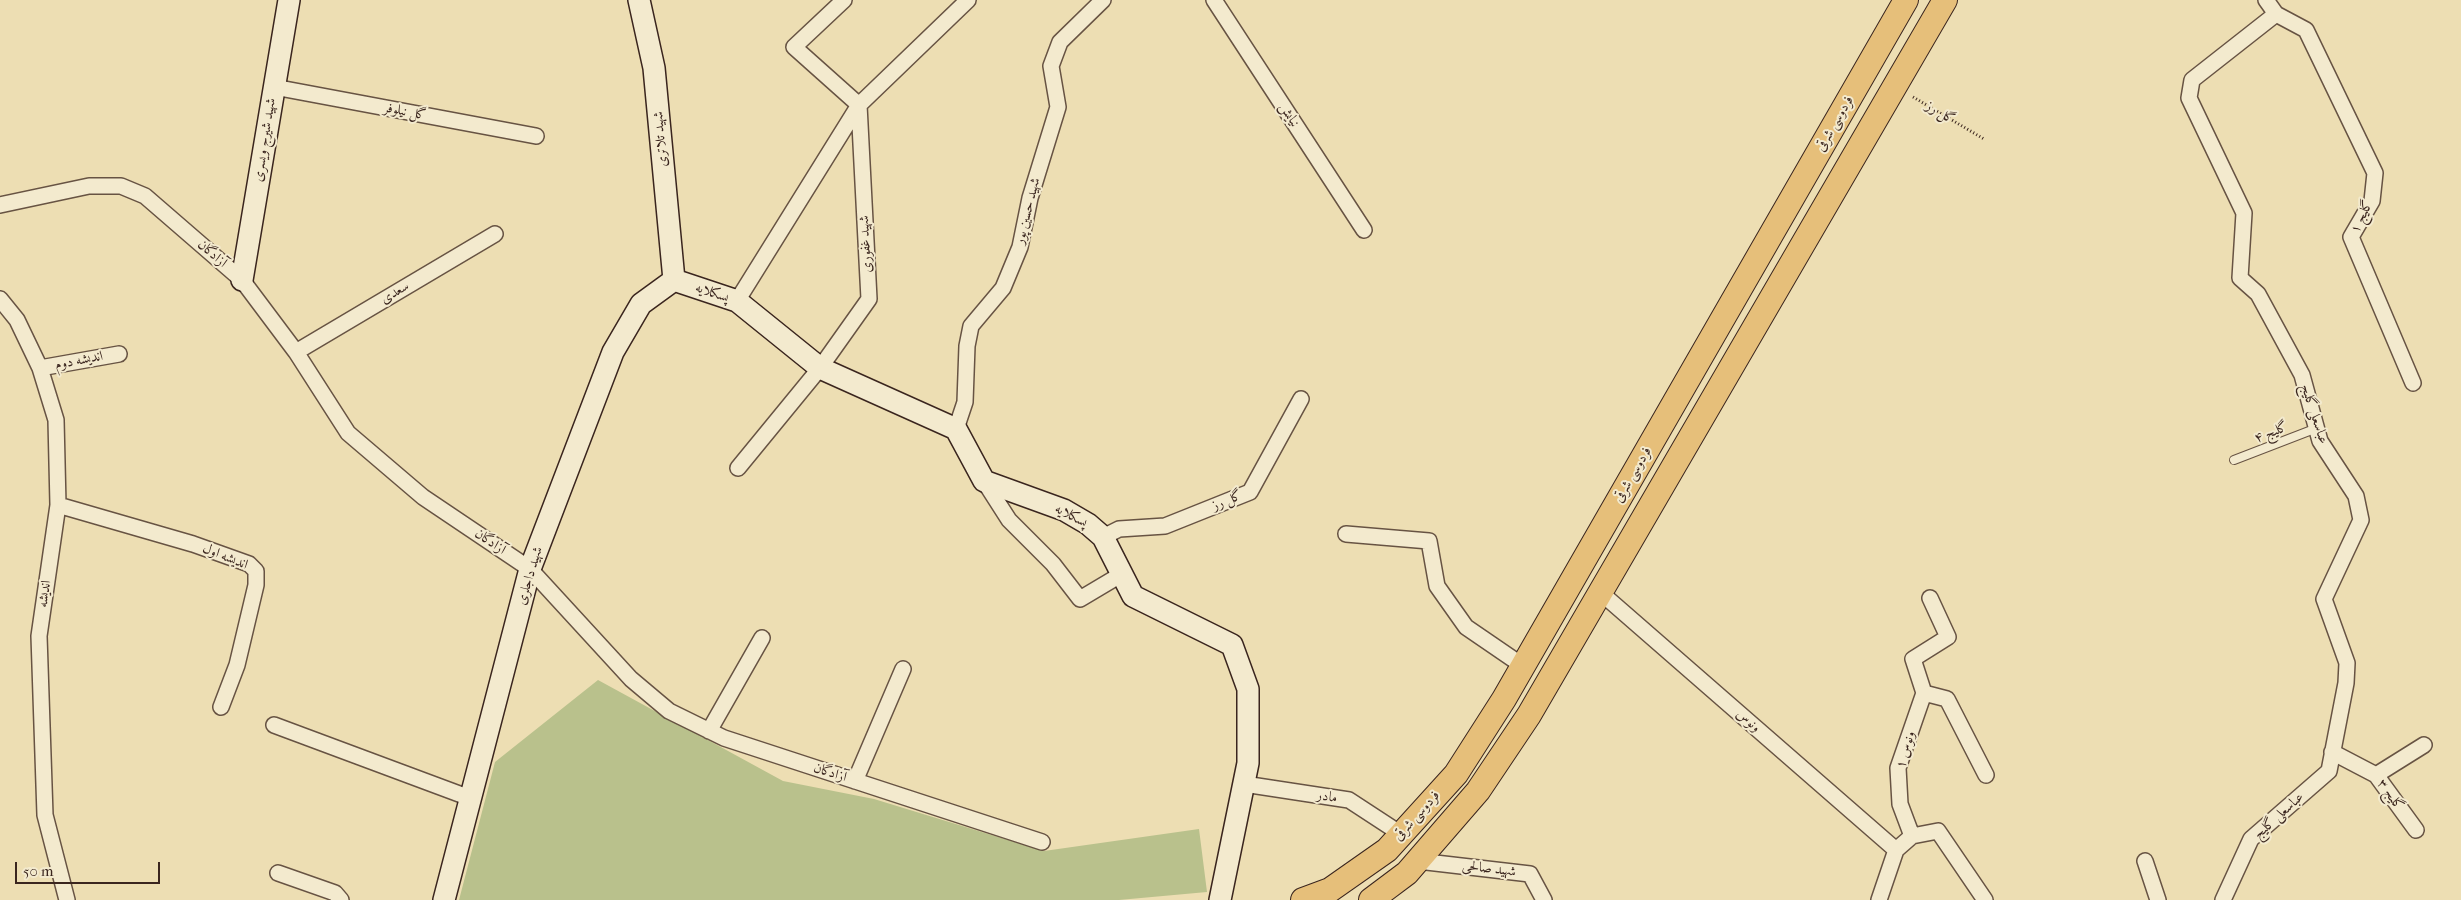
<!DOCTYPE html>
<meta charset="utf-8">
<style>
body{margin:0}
#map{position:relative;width:2461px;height:900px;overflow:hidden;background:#eddeb3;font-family:"IM FELL French Canon",serif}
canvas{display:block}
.scale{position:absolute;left:15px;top:862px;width:145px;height:22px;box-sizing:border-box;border:2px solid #3a251e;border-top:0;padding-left:6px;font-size:15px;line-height:18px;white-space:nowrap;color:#3a251e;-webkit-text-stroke:4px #f3eace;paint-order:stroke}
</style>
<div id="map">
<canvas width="2461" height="900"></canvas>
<div class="scale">50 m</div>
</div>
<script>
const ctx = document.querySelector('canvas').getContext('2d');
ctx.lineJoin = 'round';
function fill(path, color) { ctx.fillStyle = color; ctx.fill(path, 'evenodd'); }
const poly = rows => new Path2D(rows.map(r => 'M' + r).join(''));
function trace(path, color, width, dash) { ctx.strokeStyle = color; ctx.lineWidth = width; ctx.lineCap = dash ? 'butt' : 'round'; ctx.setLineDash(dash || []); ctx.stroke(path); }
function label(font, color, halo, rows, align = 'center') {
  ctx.font = font + ' "IM FELL French Canon",Amiri,serif'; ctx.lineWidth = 4; ctx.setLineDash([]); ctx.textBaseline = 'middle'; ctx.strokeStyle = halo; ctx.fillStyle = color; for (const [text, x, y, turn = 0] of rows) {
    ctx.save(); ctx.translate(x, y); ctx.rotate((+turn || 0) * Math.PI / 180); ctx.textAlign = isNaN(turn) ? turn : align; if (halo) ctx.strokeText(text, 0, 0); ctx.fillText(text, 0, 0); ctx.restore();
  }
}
fill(poly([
 [598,680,783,781,874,799,1044,851,1199,829,1207,892,1119,900,459,900,495,762]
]), '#b9c18c');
const lane = poly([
 [2234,460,2317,428]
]);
const street = poly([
 [1214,0,1364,230],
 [2266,0,2276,14,2306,30,2375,173,2372,201,2351,237,2413,383],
 [274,87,536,136],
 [0,205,89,186,121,186,145,196,242,280,296,352,348,433,423,497,530,569,631,679,669,711,724,738,1042,842],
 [0,299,17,320,40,368,56,420,58,505,39,636,45,815,67,900],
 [737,301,859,105,968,0],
 [296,352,495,234],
 [40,368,119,354],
 [956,429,965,402,967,346,971,326,1003,288,1020,247,1030,198,1058,107,1051,66,1060,42,1103,0],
 [738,468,820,368,869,299,859,105,794,47,844,0],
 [984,481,1009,520,1053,564,1080,599,1122,574],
 [58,505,193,544,249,564,256,571,256,585,237,665,221,707],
 [1346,534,1429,541,1437,586,1466,627,1523,666],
 [1103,537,1119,529,1165,526,1250,492,1301,399],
 [1600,592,1896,850],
 [1924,693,1947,699,1986,775],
 [274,725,470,798],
 [709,731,762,638],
 [2332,752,2376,775,2416,830],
 [2376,775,2424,745],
 [855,781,903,669],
 [1244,784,1349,800,1401,834],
 [1912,836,1900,804,1898,768,1924,693,1913,659,1948,637,1930,598],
 [1418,861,1530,874,1544,900],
 [2145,861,2158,900],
 [278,873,335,893,341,900],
 [1879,900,1896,850,1912,836,1938,831,1985,900],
 [2223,900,2251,839,2329,771,2346,683,2347,663,2324,599,2361,520,2356,496,2320,441,2302,375,2258,294,2240,278,2244,213,2189,98,2192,80,2276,14]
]);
const secondary = poly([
 [639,0,654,68,674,280],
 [242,280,289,0],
 [674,280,737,301,820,368,956,429,984,481,1064,510,1088,524,1103,537,1133,596,1232,645,1248,689,1248,763,1220,900],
 [444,900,530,569,613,352,641,304,674,280]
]);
const primary = poly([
 [1303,900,1330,890,1387,850,1456,774,1504,699,1906,0],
 [1371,900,1407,873,1478,791,1529,715,1945,0]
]);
trace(lane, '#675343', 10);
trace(street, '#675343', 18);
trace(secondary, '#3a251e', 24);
trace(primary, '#3a251e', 26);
trace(poly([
 [1913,97,1984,139]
]), '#3a251e', 3, [1, 2.5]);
trace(lane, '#f3eace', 8);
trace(street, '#f3eace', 15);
trace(secondary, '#f3eace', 21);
trace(primary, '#e6bf7a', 24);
label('14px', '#3a251e', '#f3eace', [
 ["گل نیلوفر",405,112,11],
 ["گل رز",1940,113,31],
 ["نیایش",1289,115,57],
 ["فردوسی شرقی",1835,124,-60],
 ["شهید تلاتری",661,139,-95],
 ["شهید شیرج ویسری",265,140,-81],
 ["شهید حسین پور",1028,211,-76],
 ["گلیج ۱",2362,217,-65],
 ["شهید غفوری",866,244,-93],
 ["آزادگان",212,254,41],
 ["سعدی",395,293,-31],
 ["پسکلایه",712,293,19],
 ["اندیشه دوم",79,361,-11],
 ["عباسعلی گلیج",2314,414,72],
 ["گلیج ۴",2271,433,-21],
 ["فردوسی شرقی",1633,475,-60],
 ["گل رز",1227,501,-22],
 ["پسکلایه",1071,516,28],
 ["آزادگان",490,542,34],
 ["اندیشه اول",225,557,22],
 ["شهید داجلری",530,576,-73],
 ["اندیشه",45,594,-82],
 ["ونوس",1748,721,41],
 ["ونوس ۱",1906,750,-74],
 ["آزادگان",830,773,18],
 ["گلیج ۳",2390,795,54],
 ["مادر",1327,797,9],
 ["فردوسی شرقی",1417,816,-48],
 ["عباسعلی گلیج",2279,816,-42],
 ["شهید صالحی",1489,869,7]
]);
</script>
